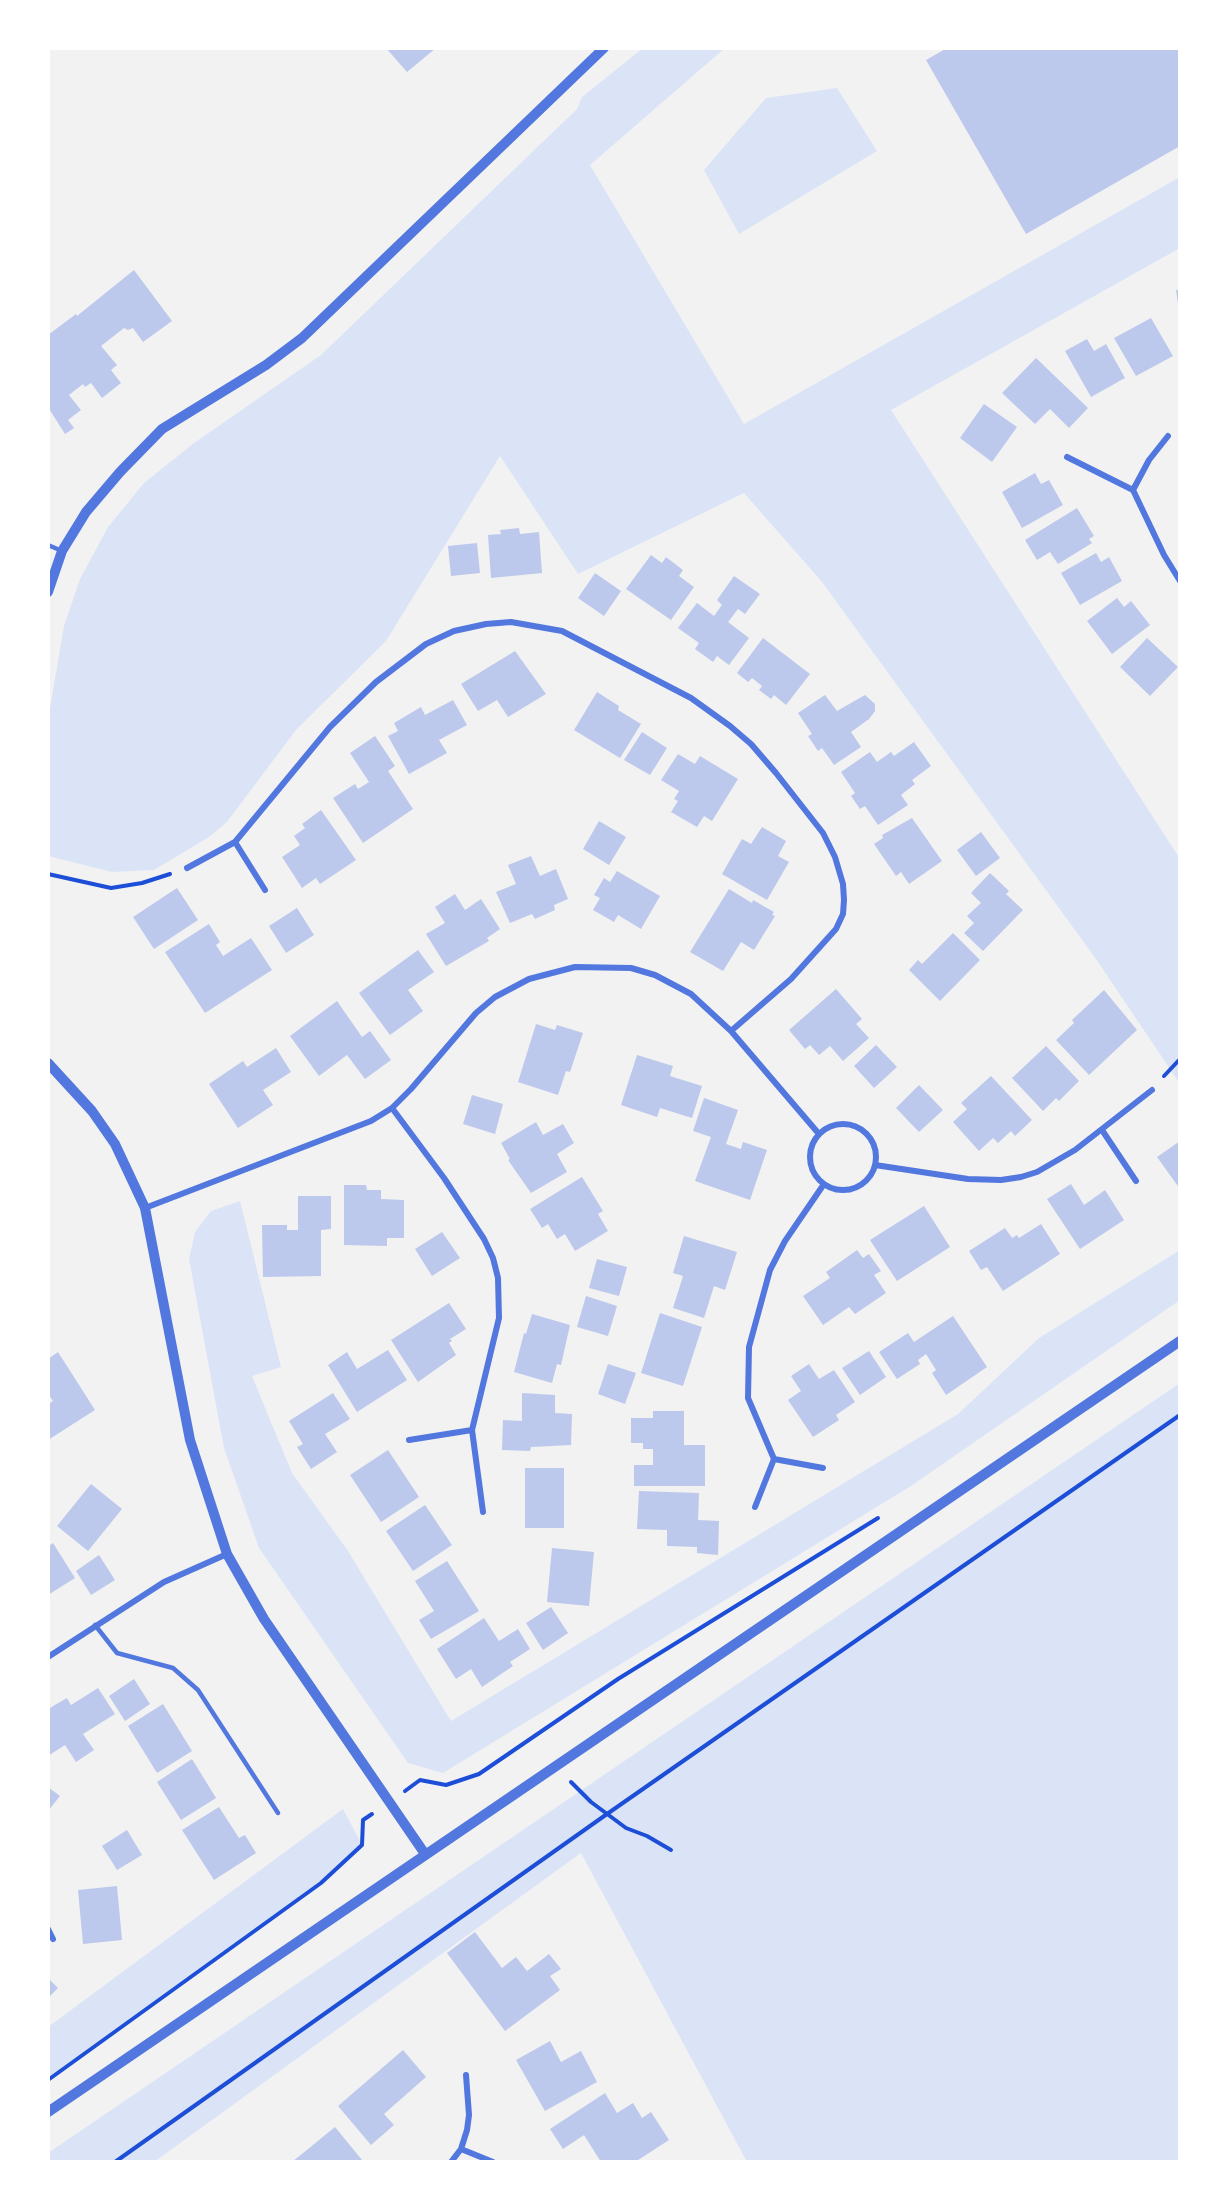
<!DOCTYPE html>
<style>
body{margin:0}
#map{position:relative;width:1228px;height:2210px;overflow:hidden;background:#f2f2f2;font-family:Mulish,sans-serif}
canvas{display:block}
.frame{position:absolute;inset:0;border:50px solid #fff;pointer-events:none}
</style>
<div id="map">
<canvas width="1228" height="2210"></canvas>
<div class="frame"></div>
</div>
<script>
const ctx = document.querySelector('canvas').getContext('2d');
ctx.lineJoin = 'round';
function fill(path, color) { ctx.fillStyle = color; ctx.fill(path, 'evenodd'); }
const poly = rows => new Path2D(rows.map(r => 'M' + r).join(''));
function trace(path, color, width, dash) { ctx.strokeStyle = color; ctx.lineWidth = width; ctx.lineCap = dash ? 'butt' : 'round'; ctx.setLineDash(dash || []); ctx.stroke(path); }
fill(poly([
 [643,48,725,48,590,165,744,424,1180,177,1180,248,891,410,1180,859,1180,1084,1096,959,822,582,744,493,578,574,500,456,386,641,296,730,227,822,209,837,154,870,112,872,48,856,48,720,64,626,80,579,108,527,144,483,194,443,321,355,577,109,582,97],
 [837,88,877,151,739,234,704,170,766,98],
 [240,1201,281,1367,252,1376,292,1473,348,1551,451,1721,958,1414,1039,1338,1180,1250,1180,1300,911,1486,443,1773,408,1763,259,1548,224,1448,189,1259,195,1232,211,1211],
 [1180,1383,1180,2162,747,2162,581,1853,154,2162,48,2162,48,2153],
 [343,1809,362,1845,321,1883,48,2080,48,2027]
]), '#dbe4f7');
fill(poly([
 [386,48,436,48,407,72],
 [947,48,1178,48,1180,146,1026,234,926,60],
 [134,270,172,321,143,342,133,328,128,330,124,328,101,346,117,365,111,370,121,383,102,398,91,383,85,387,83,384,69,395,81,410,68,420,74,428,65,434,48,407,48,335,76,314,77,316],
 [1176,290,1180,290,1180,311,1179,311],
 [1151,318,1173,356,1136,376,1114,338],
 [1087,339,1094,351,1106,344,1125,378,1091,397,1065,351],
 [1036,358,1088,408,1069,428,1050,409,1035,424,1002,393],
 [984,404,1017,427,992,462,960,438],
 [1035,473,1041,484,1049,480,1063,505,1022,528,1002,492],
 [1077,508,1094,536,1089,539,1092,543,1058,564,1050,552,1037,560,1025,540],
 [519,528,520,534,539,532,542,573,491,578,488,535,501,534,500,530],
 [477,543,480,573,451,576,448,546],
 [1096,553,1101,562,1109,557,1122,581,1080,605,1061,573],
 [651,555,662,563,666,557,683,570,679,576,694,587,671,620,626,589],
 [595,573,621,591,604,616,578,598],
 [734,576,760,594,745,614,738,609,728,622,749,638,729,665,717,656,713,662,695,649,699,643,678,628,697,603,714,616,722,605,717,600],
 [1117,598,1124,607,1131,601,1150,625,1112,654,1087,621],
 [763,638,810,674,786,705,774,695,771,699,759,690,762,686,752,678,748,682,737,673],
 [1147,638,1178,667,1150,696,1120,667],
 [515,651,546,694,508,717,497,700,478,711,461,684],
 [597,692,619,706,618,710,641,724,620,758,574,730],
 [825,695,837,711,865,695,875,704,875,711,869,719,851,732,861,747,834,765,822,748,818,751,808,736,812,734,798,713],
 [453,700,467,725,439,740,447,753,409,774,388,736,398,731,394,723,421,707,425,715],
 [642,732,667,748,650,775,624,760],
 [375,736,395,766,388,771,413,809,363,843,333,798,355,784,358,789,369,782,350,753],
 [914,742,931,766,912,780,915,784,901,795,908,805,878,825,865,806,860,809,851,796,855,793,841,772,870,752,877,762,891,752,894,756],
 [678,754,695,764,700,756,738,779,712,821,704,816,697,827,671,812,678,801,674,799,679,791,661,780],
 [321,810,356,860,320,884,316,878,302,888,282,857,300,845,294,836,305,828,302,824],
 [912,818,942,861,909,884,901,872,896,876,874,844,883,838,882,835],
 [599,821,626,837,609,865,583,849],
 [762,827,786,841,778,856,789,862,767,900,722,874,742,839,751,844],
 [981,832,1000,858,976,876,957,850],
 [531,856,540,876,556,869,568,899,554,905,555,910,535,919,532,914,510,923,496,892,516,884,508,865],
 [617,871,660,896,641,929,618,915,614,922,593,910,600,898,594,895,604,878,610,882],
 [990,873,1009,891,1006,894,1023,910,983,951,964,933,974,923,967,916,981,903,971,893],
 [177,888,198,920,154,949,133,917],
 [729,889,752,903,753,900,774,912,772,915,775,916,754,950,741,942,723,971,690,952],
 [455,894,465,910,481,899,500,929,487,938,489,941,446,966,426,934,445,923,435,907],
 [297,908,314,935,286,953,269,926],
 [209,924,220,942,216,945,223,956,251,938,272,970,205,1013,165,952],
 [953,933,980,960,940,1001,909,970,918,960,922,964],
 [418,950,434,972,408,990,423,1011,390,1035,359,993],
 [836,989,862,1019,856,1024,869,1038,843,1061,830,1046,819,1055,810,1045,805,1049,789,1030],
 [1104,990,1137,1030,1089,1075,1056,1040,1074,1023,1072,1020],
 [337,1001,362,1037,370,1031,391,1060,365,1079,347,1055,319,1076,290,1036],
 [536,1024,555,1030,557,1025,583,1033,570,1072,566,1071,558,1095,518,1082],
 [876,1045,897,1067,874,1088,854,1066],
 [1046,1046,1079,1081,1059,1101,1056,1098,1043,1111,1012,1078],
 [276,1048,291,1072,263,1090,273,1105,238,1128,209,1084,243,1061,247,1067],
 [637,1055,673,1066,670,1076,702,1086,692,1118,660,1108,657,1117,621,1105],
 [991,1076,1032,1120,1015,1136,1011,1131,998,1143,993,1138,979,1151,953,1122,967,1109,961,1103],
 [919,1085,943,1110,919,1132,896,1108],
 [472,1095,503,1104,495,1134,463,1124],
 [704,1098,738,1110,726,1144,741,1149,743,1142,767,1150,750,1200,695,1181,711,1137,693,1131],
 [536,1122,543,1135,563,1124,574,1143,557,1154,567,1172,531,1193,508,1160,510,1159,501,1143],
 [1180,1141,1180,1189,1157,1157],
 [582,1177,603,1211,598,1214,608,1231,575,1251,565,1234,557,1239,548,1224,542,1228,530,1209],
 [1071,1184,1084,1205,1105,1190,1124,1220,1080,1249,1047,1199],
 [344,1185,366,1185,367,1190,381,1190,381,1199,404,1200,404,1238,387,1238,387,1246,344,1245],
 [298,1196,331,1196,331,1229,321,1230,321,1276,263,1277,262,1225,287,1225,287,1230,298,1230],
 [924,1206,950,1247,897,1281,870,1240],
 [1041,1224,1060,1254,1003,1291,987,1267,981,1270,969,1251,1005,1228,1012,1238,1017,1235,1019,1238],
 [442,1232,460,1258,432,1276,415,1249],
 [684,1236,737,1252,725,1290,714,1286,704,1318,673,1308,683,1276,673,1273],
 [857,1250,863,1258,869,1254,881,1271,874,1275,886,1293,855,1314,849,1307,823,1325,803,1296,830,1278,826,1272],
 [597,1259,627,1267,619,1296,589,1288],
 [586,1296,617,1306,608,1336,577,1327],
 [449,1303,466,1329,450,1339,452,1341,449,1343,456,1355,418,1382,391,1340],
 [660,1313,702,1327,683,1386,641,1373],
 [532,1314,570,1325,561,1365,557,1364,552,1383,514,1372,524,1333,526,1334],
 [953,1316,987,1367,946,1395,932,1373,936,1370,926,1354,918,1360,920,1364,897,1379,879,1352,908,1333,914,1342],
 [388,1350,407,1380,357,1412,328,1365,347,1352,357,1369],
 [869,1351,886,1377,860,1395,842,1368],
 [58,1352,95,1410,48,1440,48,1404,53,1401,48,1394,48,1359],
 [608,1364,636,1373,625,1404,598,1394],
 [809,1364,819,1379,834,1370,855,1402,836,1415,839,1420,813,1437,788,1400,801,1391,791,1376],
 [333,1393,350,1419,325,1434,337,1452,311,1469,297,1447,303,1444,289,1421],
 [522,1393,555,1395,555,1413,572,1414,571,1445,531,1447,530,1451,502,1450,503,1420,522,1421],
 [653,1411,684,1411,684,1445,705,1445,705,1486,634,1486,634,1465,653,1465,653,1449,643,1449,643,1443,631,1443,631,1418,653,1418],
 [388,1450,419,1497,381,1522,350,1475],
 [525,1468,564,1468,564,1528,525,1528],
 [91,1484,122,1509,88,1551,57,1526],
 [639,1491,699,1493,698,1520,719,1521,718,1555,697,1553,697,1547,667,1546,667,1530,637,1529],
 [425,1505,452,1545,413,1571,386,1531],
 [53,1543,75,1578,48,1595,48,1547],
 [552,1548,594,1552,589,1606,547,1602],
 [99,1555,115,1580,91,1595,76,1571],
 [447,1561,479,1611,431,1639,419,1620,434,1611,415,1581],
 [551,1607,568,1633,543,1650,526,1623],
 [484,1618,499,1641,518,1629,530,1649,510,1662,513,1666,482,1687,471,1669,456,1679,437,1649],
 [134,1679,150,1704,125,1721,109,1696],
 [98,1688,115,1714,83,1734,94,1750,76,1762,65,1745,48,1756,48,1709,67,1698,71,1705],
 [163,1704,192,1751,157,1773,128,1726],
 [192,1759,216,1798,181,1820,157,1782],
 [48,1787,60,1796,48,1811],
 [219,1807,239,1838,245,1835,256,1853,214,1880,182,1830],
 [127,1830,142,1855,117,1870,102,1846],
 [117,1886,122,1940,83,1944,78,1890],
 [475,1932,502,1968,516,1957,527,1971,549,1954,561,1969,550,1976,560,1990,505,2031,447,1953],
 [48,1978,58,1988,48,1998],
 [550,2041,561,2062,581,2051,597,2082,545,2111,516,2060],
 [403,2050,426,2077,384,2114,394,2125,371,2145,338,2106],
 [605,2093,617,2113,633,2103,642,2118,651,2112,669,2140,635,2162,601,2162,584,2135,563,2149,550,2129],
 [335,2127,362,2160,359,2162,292,2162]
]), '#bdc9ec');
trace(poly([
 [48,874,111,888,142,883,170,874],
 [1164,1076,1180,1059],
 [571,1782,591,1802,626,1828,647,1836,671,1850],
 [405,1791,420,1780,446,1785,479,1774,618,1679,878,1518],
 [48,2080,321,1883,362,1845,363,1820,372,1814],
 [115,2162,607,1814,1180,1415]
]), '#1d4ed8', 4);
trace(poly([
 [48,545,62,551],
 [95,1625,117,1653,173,1668,198,1690,278,1813]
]), '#5277de', 4.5);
trace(poly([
 [1168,436,1149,460,1133,490,1164,555,1180,581],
 [1067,457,1133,490],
 [235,842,265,890],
 [187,868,235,842,330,727,376,682,426,644,454,631,486,624,511,622,562,631,691,698,730,726,751,744,776,773,823,833,835,857,843,884,844,900,843,914,836,929,791,979,731,1031],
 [392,1108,444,1178,484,1239,493,1258,498,1278,499,1318,472,1430,483,1512],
 '810 1157a33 33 0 1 1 66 0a33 33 0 1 1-66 0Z',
 [1102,1130,1136,1181],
 [875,1165,968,1179,1001,1180,1021,1177,1037,1172,1075,1150,1152,1090],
 [145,1208,371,1121,392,1108,411,1089,476,1013,495,997,529,979,575,967,631,968,655,975,691,994,731,1031,819,1134],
 [409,1440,472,1430],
 [774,1459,823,1468],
 [755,1507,774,1459,748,1398,749,1347,770,1270,785,1241,824,1184],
 [48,1657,164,1582,227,1554],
 [48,1929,53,1939],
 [461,2149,493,2162],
 [451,2162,461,2149,467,2130,469,2115,466,2075]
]), '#5277de', 6);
trace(poly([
 [48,592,62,551,86,512,120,472,162,429,266,365,302,338,604,48],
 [48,1063,92,1111,115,1144,145,1208,190,1440,227,1554,264,1619,425,1854],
 [48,2112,1180,1341]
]), '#5277de', 10);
</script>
